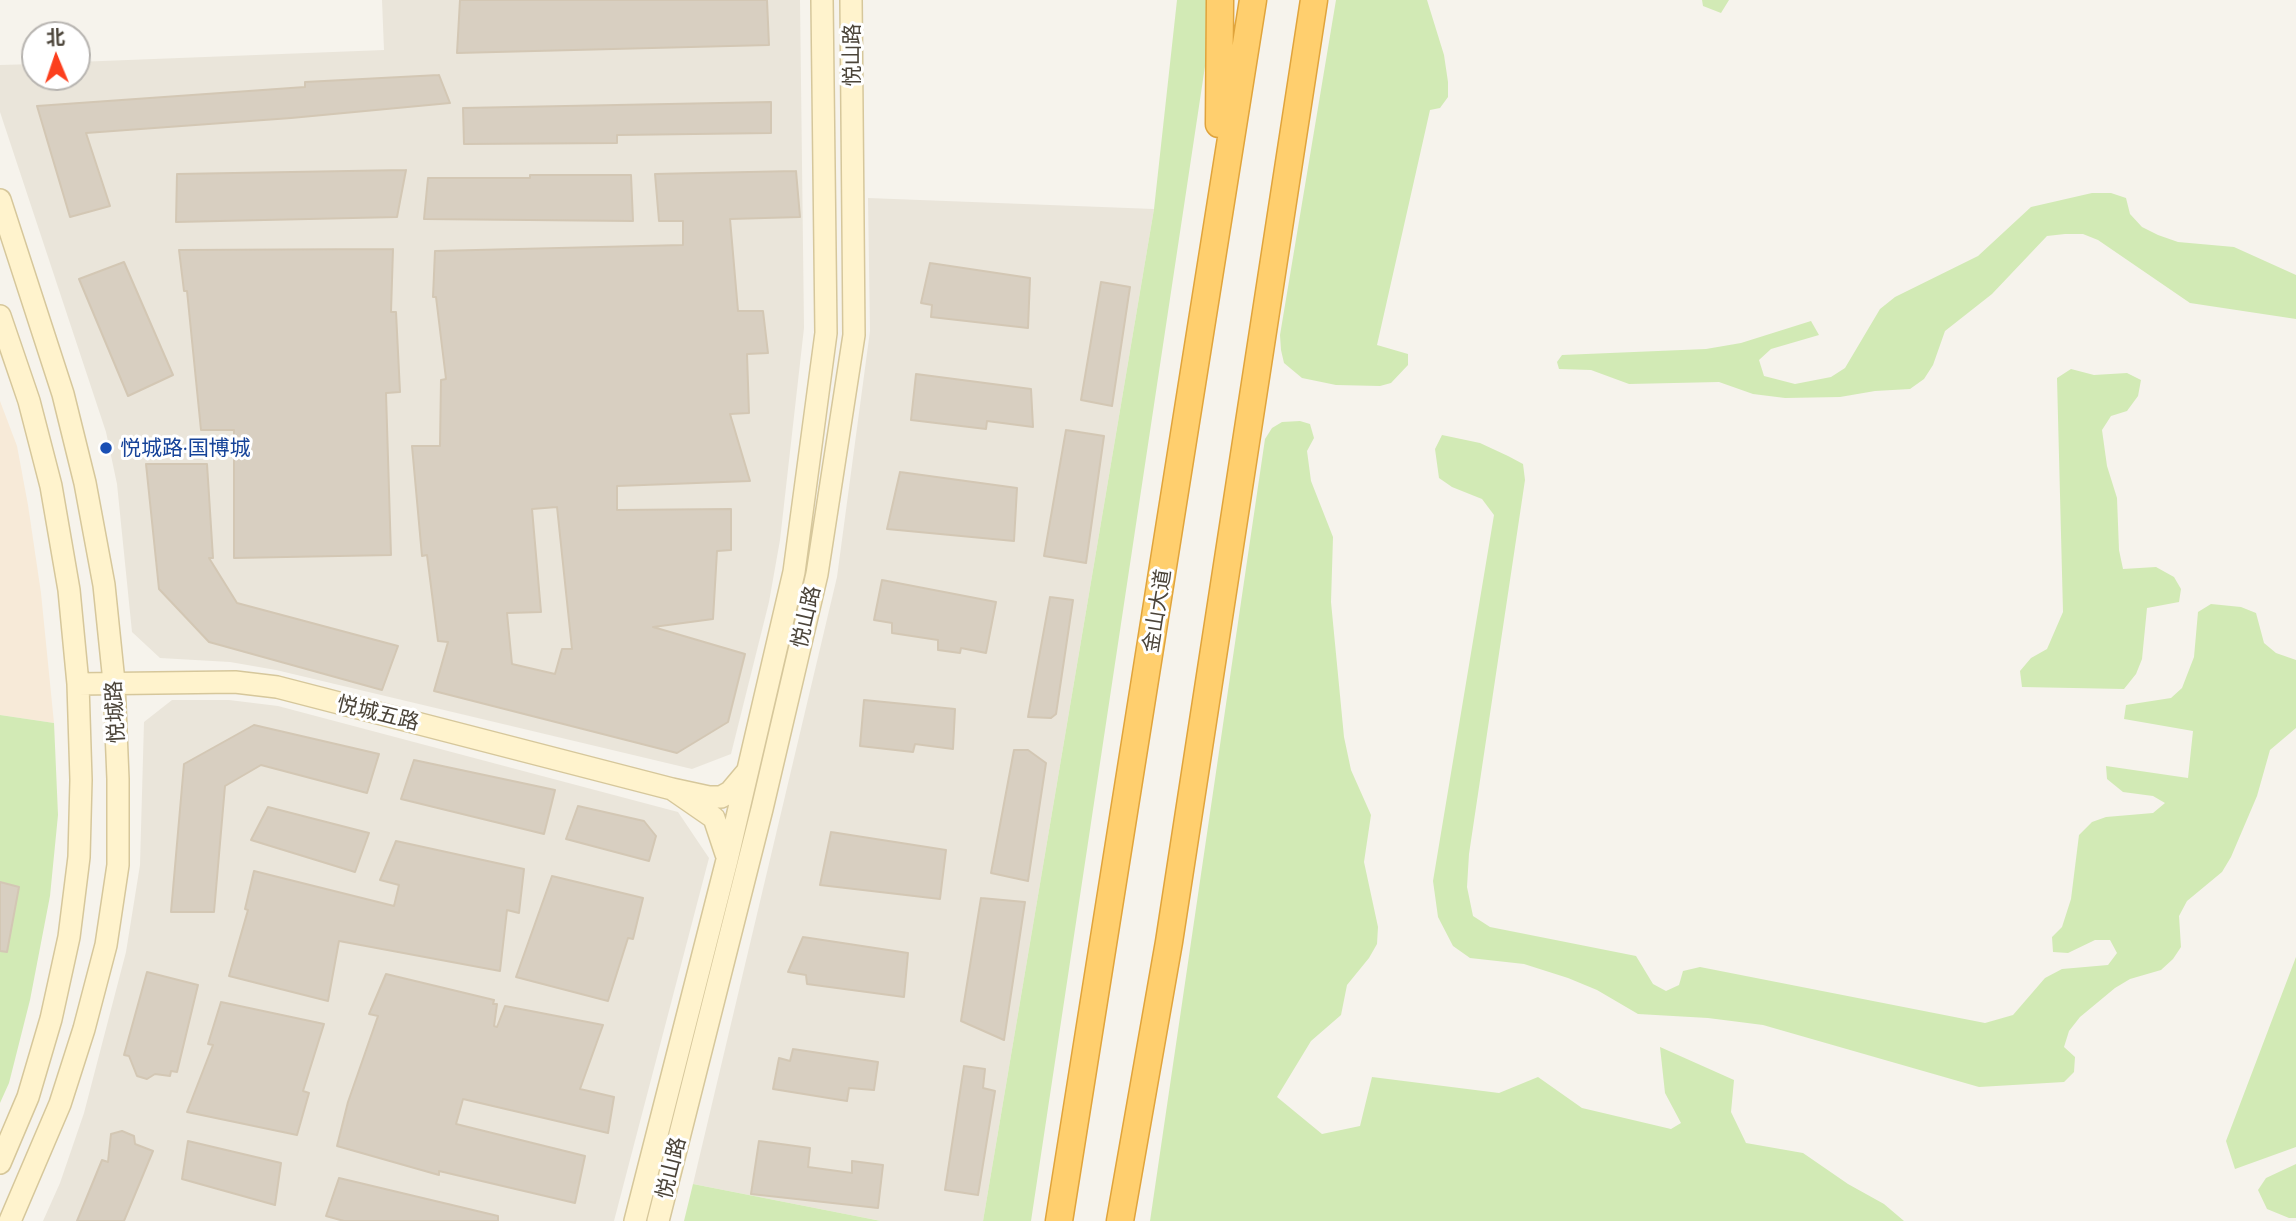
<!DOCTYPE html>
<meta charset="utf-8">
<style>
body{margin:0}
#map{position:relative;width:2296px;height:1221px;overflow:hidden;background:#f6f3ec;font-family:Barlow,"Noto Sans SC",sans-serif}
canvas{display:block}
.north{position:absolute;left:21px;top:21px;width:70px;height:70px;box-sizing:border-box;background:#fff;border:2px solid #b7b4b0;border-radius:50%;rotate:358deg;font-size:19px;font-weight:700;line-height:28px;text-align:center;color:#4b4439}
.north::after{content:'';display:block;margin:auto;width:24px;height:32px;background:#fc3f1d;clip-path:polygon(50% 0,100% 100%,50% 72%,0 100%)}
</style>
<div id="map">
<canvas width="2296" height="1221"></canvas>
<div class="north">北</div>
</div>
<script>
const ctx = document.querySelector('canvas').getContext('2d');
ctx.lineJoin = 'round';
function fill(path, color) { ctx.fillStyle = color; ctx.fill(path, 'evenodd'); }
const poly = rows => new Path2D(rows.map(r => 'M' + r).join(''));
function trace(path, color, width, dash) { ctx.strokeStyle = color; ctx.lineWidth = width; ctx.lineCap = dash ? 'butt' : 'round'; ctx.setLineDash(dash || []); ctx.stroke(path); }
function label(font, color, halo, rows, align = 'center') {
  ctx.font = font + ' Barlow,"Noto Sans SC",sans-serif'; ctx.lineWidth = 6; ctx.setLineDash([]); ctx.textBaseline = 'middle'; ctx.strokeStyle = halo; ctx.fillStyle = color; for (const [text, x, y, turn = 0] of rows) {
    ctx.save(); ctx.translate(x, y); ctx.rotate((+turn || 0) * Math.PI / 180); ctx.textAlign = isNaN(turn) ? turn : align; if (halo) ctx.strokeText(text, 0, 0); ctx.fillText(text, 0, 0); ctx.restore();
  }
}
fill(poly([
 [382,0,800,0,804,328,780,540,769,602,731,754,692,769,276,670,230,662,160,658,132,632,117,484,106,432,0,112,0,65,35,64,35,77,77,77,77,62,384,50],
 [868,198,1154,209,983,1221,881,1221,693,1184,837,577,870,331],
 [172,700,229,700,278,706,678,812,709,858,614,1221,43,1221,60,1183,84,1113,126,952,140,865,144,722]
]), '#eae5da');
fill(poly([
 [0,401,17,446,28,505,41,593,54,723,0,715]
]), '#f7ead8');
fill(poly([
 [1177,0,1215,0,1031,1221,983,1221,1154,209],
 [1336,0,1427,0,1444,55,1448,82,1448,97,1440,108,1430,110,1377,345,1408,354,1408,365,1391,383,1380,386,1336,385,1302,378,1284,363,1281,350,1280,335],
 [1702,0,1729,0,1721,13,1703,6],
 [2092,193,2111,193,2126,198,2130,214,2142,227,2158,235,2178,242,2234,247,2296,275,2296,319,2190,303,2098,240,2083,234,2065,234,2047,236,1992,294,1945,331,1933,365,1924,379,1910,389,1875,391,1840,397,1785,398,1753,394,1719,382,1629,384,1591,370,1559,369,1557,362,1562,355,1706,349,1741,343,1811,321,1819,335,1771,349,1759,360,1764,376,1795,384,1831,377,1845,368,1880,309,1895,297,1978,256,2031,207],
 [2071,369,2094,375,2127,373,2141,380,2138,396,2127,411,2111,416,2102,430,2107,466,2117,498,2119,550,2123,569,2156,567,2174,577,2181,589,2179,602,2147,608,2142,659,2136,674,2124,689,2022,687,2020,671,2031,658,2047,649,2063,612,2057,378],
 [1300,421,1310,424,1314,438,1307,451,1311,481,1333,537,1331,602,1344,737,1351,770,1371,815,1364,862,1378,927,1377,944,1369,958,1347,985,1341,1015,1311,1041,1277,1097,1322,1134,1360,1126,1372,1077,1499,1093,1538,1077,1582,1108,1671,1129,1681,1123,1665,1093,1660,1047,1734,1080,1731,1112,1746,1143,1803,1153,1848,1184,1884,1204,1904,1221,1150,1221,1265,439,1272,428,1282,422],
 [1442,435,1480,443,1508,456,1523,464,1525,480,1469,854,1467,887,1473,916,1490,927,1636,956,1653,984,1666,991,1679,985,1683,971,1700,967,1985,1023,2013,1015,2045,978,2062,969,2108,965,2117,953,2110,940,2095,940,2068,953,2053,952,2052,937,2062,927,2071,899,2079,835,2092,822,2106,817,2153,813,2165,803,2153,796,2123,792,2107,779,2106,766,2188,778,2193,731,2124,719,2126,705,2171,698,2182,688,2194,657,2198,612,2211,604,2241,607,2256,613,2264,643,2276,653,2296,660,2296,728,2270,750,2257,796,2231,857,2222,872,2187,901,2179,916,2181,947,2173,959,2161,970,2130,979,2115,988,2080,1017,2069,1031,2064,1047,2075,1057,2074,1072,2064,1082,1979,1087,1763,1025,1708,1018,1638,1014,1597,990,1568,978,1524,964,1470,958,1453,946,1438,917,1433,881,1494,515,1482,499,1452,487,1439,478,1435,449],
 [0,715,54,723,58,815,50,896,30,1000,9,1083,0,1103],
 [2296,957,2296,1147,2235,1169,2226,1141],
 [2296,1164,2296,1218,2289,1218,2267,1209,2258,1190,2266,1178],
 [693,1184,881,1221,684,1221]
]), '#d2eab5');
const building = poly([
 [460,0,767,0,769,45,457,53,460,0],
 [439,75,450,103,291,118,86,133,110,206,70,217,37,106,305,87,305,82,439,75],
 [771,102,771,133,617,135,617,143,464,144,463,108,771,102],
 [406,170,397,217,176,222,177,174,406,170],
 [796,171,800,217,730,219,738,311,763,311,768,353,747,354,749,413,730,414,750,481,617,486,617,510,731,509,731,550,717,551,713,619,653,627,745,654,728,722,677,753,434,691,448,642,438,641,427,555,422,556,412,446,440,446,441,380,446,379,436,297,433,297,435,251,683,245,683,221,659,221,655,174,796,171],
 [557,507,572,649,562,649,555,674,512,664,507,613,541,612,532,509,557,507],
 [530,175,631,175,633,221,424,219,428,178,530,178,530,175],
 [393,249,391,312,396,312,400,392,386,393,391,555,234,558,234,430,201,430,187,291,184,291,179,250,393,249],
 [124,262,173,375,128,396,79,279,124,262],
 [930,263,1030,278,1028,328,931,317,932,305,921,303,930,263],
 [1101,282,1130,287,1112,406,1081,400,1101,282],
 [916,374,1031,389,1033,427,987,421,986,429,911,420,916,374],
 [1066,430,1104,436,1086,563,1044,556,1066,430],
 [146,464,207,464,213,558,209,558,237,603,398,646,382,690,209,642,159,589,146,464],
 [900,472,1017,488,1014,541,887,529,900,472],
 [882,580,996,602,986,653,961,648,960,653,938,650,938,640,892,633,892,623,874,620,882,580],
 [1050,597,1073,600,1056,714,1051,718,1028,717,1050,597],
 [864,700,955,709,953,749,915,744,913,752,860,746,864,700],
 [254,725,379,754,367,793,261,765,225,786,214,912,171,912,184,764,254,725],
 [1014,750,1028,750,1046,763,1028,881,991,873,1014,750],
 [414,760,555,790,544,834,401,799,414,760],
 [578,806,644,821,656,836,649,861,566,839,578,806],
 [268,807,369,833,355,872,251,840,268,807],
 [831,832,946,850,940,899,820,885,831,832],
 [396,841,524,869,519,913,507,910,500,971,339,941,328,1001,229,976,248,910,245,909,254,871,394,906,399,885,380,880,396,841],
 [552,876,643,898,633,939,628,938,608,1001,516,977,552,876],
 [0,882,19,887,7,952,0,951,0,882],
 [981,898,1025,902,1004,1040,961,1021,981,898],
 [803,937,908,953,904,997,807,984,806,975,788,972,803,937],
 [147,972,198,985,177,1072,171,1071,170,1076,155,1074,147,1079,137,1076,129,1056,124,1055,147,972],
 [386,974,494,1000,493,1004,497,1004,494,1026,497,1027,505,1006,603,1025,580,1089,614,1097,608,1133,463,1099,456,1124,585,1156,575,1203,439,1171,439,1175,337,1146,348,1102,378,1016,369,1014,386,974],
 [221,1002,324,1024,303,1091,309,1093,297,1135,187,1112,213,1045,208,1044,221,1002],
 [793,1049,878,1062,874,1090,849,1088,847,1101,773,1089,779,1058,790,1061,793,1049],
 [964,1066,985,1069,983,1088,995,1091,978,1195,945,1190,964,1066],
 [122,1131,134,1136,135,1144,153,1151,124,1221,77,1221,102,1160,108,1162,111,1134,122,1131],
 [188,1141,281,1163,275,1205,182,1179,188,1141],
 [759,1141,810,1148,808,1167,852,1173,852,1161,883,1165,878,1208,751,1194,759,1141],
 [339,1178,498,1216,498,1221,344,1221,326,1216,339,1178]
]);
fill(building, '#d8cfc1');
trace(building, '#d3c7b4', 2);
const secondary = poly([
 [0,200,63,394,85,483,104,585,114,682,118,779,118,865,106,945,84,1029,60,1104,10,1221],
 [0,316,29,401,51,486,69,590,78,684,81,780,79,857,69,937,51,1019,28,1097,0,1163],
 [78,684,235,682,277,687,672,789],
 [726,854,714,818,672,789,709,797,721,797,730,792,746,773],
 [635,1221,727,860,794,572,826,333,822,0],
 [658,1221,762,809,817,574,854,335,851,0]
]);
const highway = poly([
 [1219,124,1220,0],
 [1059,1221,1253,0],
 [1120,1221,1169,942,1314,0]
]);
trace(secondary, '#d6c79b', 24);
trace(highway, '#e0a43c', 29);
trace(secondary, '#fff3cd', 21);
trace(highway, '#ffcf6e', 26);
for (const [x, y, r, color] of [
 [106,448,7,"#1a4fb4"]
]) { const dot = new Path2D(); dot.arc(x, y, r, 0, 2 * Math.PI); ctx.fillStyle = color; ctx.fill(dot); trace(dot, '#fff', 2.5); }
label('21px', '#4b4439', '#fff', [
 ["悦山路",852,55,-90],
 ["金山大道",1157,611,-81],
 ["悦山路",806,617,-77],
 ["悦城路",115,712,-93],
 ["悦城五路",378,713,14],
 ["悦山路",671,1168,-76]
]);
label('21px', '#164399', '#fff', [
 ["悦城路·国博城",120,448]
], 'left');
</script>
